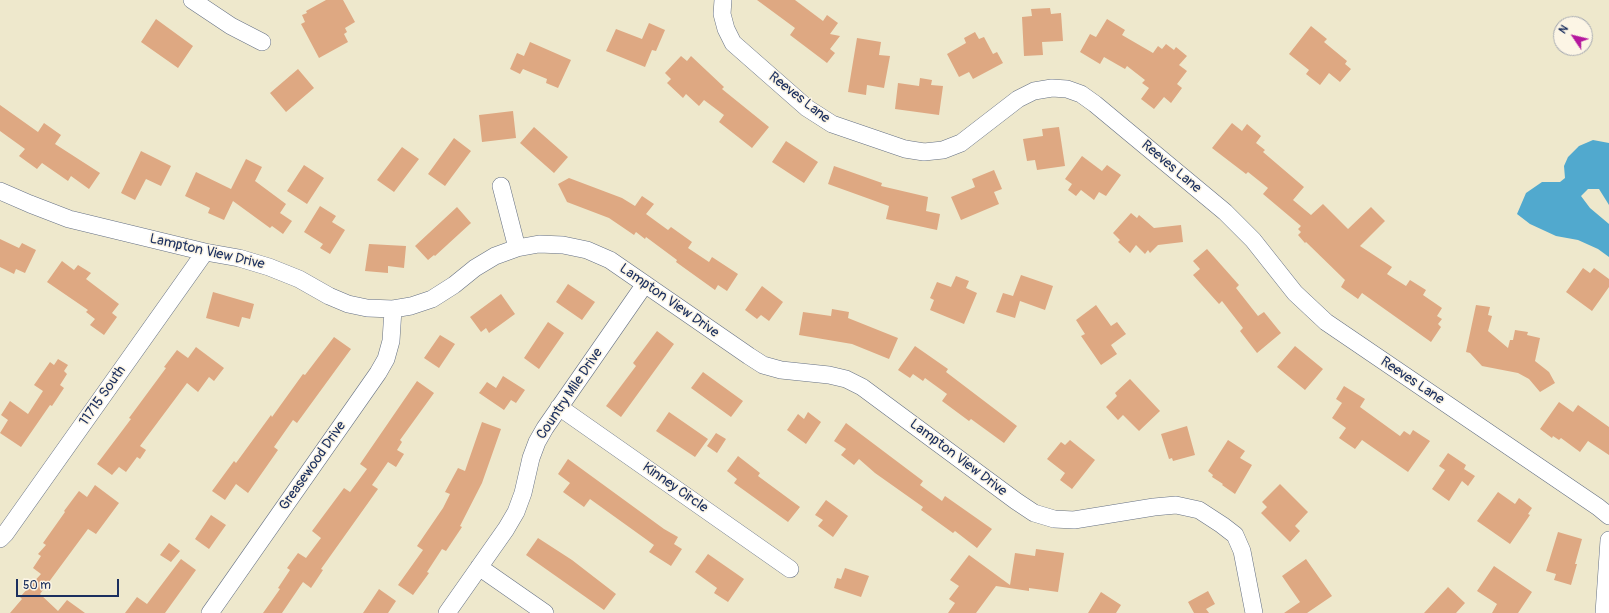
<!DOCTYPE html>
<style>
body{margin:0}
#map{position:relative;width:1609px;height:613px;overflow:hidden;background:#eee8cc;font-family:Pangolin,sans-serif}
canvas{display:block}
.north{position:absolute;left:1553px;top:16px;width:40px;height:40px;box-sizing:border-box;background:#fcf5e5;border:1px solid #a2a6af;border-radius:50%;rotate:305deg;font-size:11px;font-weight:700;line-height:16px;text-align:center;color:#1b2f5e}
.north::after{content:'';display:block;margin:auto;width:14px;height:18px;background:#b5179e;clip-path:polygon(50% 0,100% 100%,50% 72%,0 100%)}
.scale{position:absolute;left:16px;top:579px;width:103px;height:18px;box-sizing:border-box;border:2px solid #1b2f5e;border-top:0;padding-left:5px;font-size:12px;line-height:14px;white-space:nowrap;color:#1b2f5e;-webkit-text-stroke:3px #fcf5e5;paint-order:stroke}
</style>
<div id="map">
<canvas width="1609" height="613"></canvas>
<div class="north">N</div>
<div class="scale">50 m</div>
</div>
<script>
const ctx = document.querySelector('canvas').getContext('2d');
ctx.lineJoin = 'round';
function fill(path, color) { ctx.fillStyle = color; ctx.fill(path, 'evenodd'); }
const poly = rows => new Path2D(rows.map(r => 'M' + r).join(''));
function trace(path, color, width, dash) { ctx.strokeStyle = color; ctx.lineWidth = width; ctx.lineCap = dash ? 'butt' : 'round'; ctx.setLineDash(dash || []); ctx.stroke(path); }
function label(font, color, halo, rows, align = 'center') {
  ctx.font = font + ' Pangolin,sans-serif'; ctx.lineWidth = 3; ctx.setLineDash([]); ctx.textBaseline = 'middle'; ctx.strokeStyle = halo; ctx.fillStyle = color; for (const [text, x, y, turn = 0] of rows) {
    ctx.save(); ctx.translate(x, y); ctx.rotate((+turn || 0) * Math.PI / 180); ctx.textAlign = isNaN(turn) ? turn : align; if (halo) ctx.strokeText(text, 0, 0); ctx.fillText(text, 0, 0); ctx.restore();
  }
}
fill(poly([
 [1593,140,1609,143,1609,205,1599,189,1588,189,1581,196,1590,208,1609,224,1609,257,1598,249,1578,240,1556,236,1530,224,1517,214,1526,193,1542,182,1560,182,1565,178,1564,166,1568,157,1579,146]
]), '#51a9ce');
fill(poly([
 [326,0,343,0,355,22,345,28,347,32,344,34,348,42,319,58,301,24,305,22,302,15,307,13,306,11],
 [757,0,795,0,823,21,827,15,838,23,830,34,840,36,830,49,835,53,827,63,790,35,795,28],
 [1050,8,1051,14,1061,13,1063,41,1042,42,1043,55,1024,56,1022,17,1032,16,1031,9],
 [156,19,193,46,178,68,141,42],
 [1107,19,1125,30,1122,35,1153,53,1158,46,1162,49,1166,44,1174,50,1176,47,1187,56,1179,65,1187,71,1177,84,1182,88,1171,103,1164,97,1154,109,1141,99,1149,88,1142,83,1145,80,1127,66,1125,69,1104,57,1100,64,1080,52,1090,34,1096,37],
 [649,23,665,30,656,51,652,50,645,67,606,51,616,29,642,39],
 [1311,26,1327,39,1324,42,1347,61,1345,64,1351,69,1340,82,1329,73,1320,85,1306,74,1309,70,1289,54],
 [975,32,979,39,984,37,993,54,997,52,1003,63,973,79,969,72,959,77,947,54,966,43,964,38],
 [857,38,881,42,879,55,890,56,884,88,867,85,866,95,848,92],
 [530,42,571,60,558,88,546,83,547,79,523,69,520,74,510,69,517,53,524,56],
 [681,56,687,61,691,56,724,87,722,89,769,127,752,148,719,122,724,115,704,100,699,106,686,94,683,98,667,83,671,79,665,73],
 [298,69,314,88,286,112,270,93],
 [920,78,932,80,931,85,943,86,939,115,895,109,898,83,919,86],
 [0,105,38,132,44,123,61,135,55,144,100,173,89,189,71,176,68,181,42,163,37,169,19,156,25,149,0,131],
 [513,111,516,138,482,142,479,115],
 [1232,123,1242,131,1247,124,1261,136,1256,143,1265,150,1263,152,1304,187,1293,200,1311,215,1323,204,1348,229,1371,207,1385,221,1360,246,1392,267,1387,274,1406,286,1410,280,1426,290,1423,295,1442,308,1437,316,1442,319,1438,324,1441,327,1431,342,1362,293,1358,299,1341,287,1345,280,1306,242,1305,243,1298,235,1301,232,1298,229,1301,226,1263,194,1268,188,1248,172,1246,174,1212,148],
 [534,127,568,157,554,173,520,143],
 [1059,127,1065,166,1037,170,1035,160,1027,161,1023,139,1043,136,1042,129],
 [454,138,471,151,445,186,428,174],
 [786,141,818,162,804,183,772,162],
 [402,147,419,159,394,192,377,180],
 [141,151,171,166,161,186,146,179,135,200,121,193],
 [1082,156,1102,171,1107,165,1121,175,1106,196,1099,192,1094,200,1081,190,1076,196,1068,190,1072,184,1065,179],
 [246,159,262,167,255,181,286,204,280,213,292,221,283,234,272,226,270,228,233,201,224,220,208,213,210,208,185,196,196,172,231,189],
 [304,165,324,178,307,204,287,191],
 [834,166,882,183,881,186,928,197,926,211,940,214,937,230,886,219,889,206,828,184],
 [994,170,1002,189,994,192,999,204,961,220,951,197,975,187,972,179],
 [569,178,622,198,635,206,642,196,654,204,646,214,668,230,671,227,692,242,688,248,709,262,712,257,738,274,727,291,718,285,715,290,676,262,677,260,646,237,645,239,636,232,634,235,609,218,567,202,558,184],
 [320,206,336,216,332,222,345,230,330,254,320,248,323,244,304,232],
 [457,207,471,223,435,256,434,255,428,260,415,246],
 [1131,213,1137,218,1139,215,1154,228,1181,225,1183,242,1158,245,1150,253,1148,250,1145,254,1136,245,1130,253,1118,242,1120,240,1113,233],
 [0,239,19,248,22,243,36,250,25,273,16,269,14,274,0,267],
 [369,244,406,246,404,268,388,266,388,273,365,271],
 [1207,249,1239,285,1236,288,1258,316,1264,312,1281,333,1257,353,1240,331,1243,328,1222,301,1219,304,1193,275,1200,269,1193,261],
 [62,261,74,270,78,265,91,273,86,279,119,304,112,313,117,317,104,335,90,325,95,319,86,312,88,310,47,282],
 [1583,268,1590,273,1594,268,1609,279,1609,287,1592,311,1566,292],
 [1021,275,1053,286,1045,310,1020,301,1015,318,996,312,1003,293,1013,296],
 [956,276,969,281,966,288,977,293,964,324,930,310,934,300,930,298,937,282,951,287],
 [568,284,595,302,582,320,556,302],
 [762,286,783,302,769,321,761,315,757,319,745,310],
 [213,292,254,304,250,319,242,317,239,327,206,318],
 [501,294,515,314,489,333,486,328,481,332,470,317],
 [1096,305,1111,326,1117,322,1126,334,1111,345,1117,354,1101,365,1081,336,1085,334,1076,320],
 [1476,305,1490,307,1488,315,1492,316,1488,331,1508,348,1510,340,1513,340,1515,330,1528,332,1527,335,1540,338,1535,361,1549,372,1555,383,1540,392,1529,379,1518,373,1482,366,1470,353,1466,352],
 [832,309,849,312,848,318,898,338,889,359,852,344,799,335,803,312,831,316],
 [548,322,564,333,539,369,524,358],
 [657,331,674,344,621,417,606,406,636,366,633,363],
 [440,335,455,344,439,368,424,358],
 [334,337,351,349,297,423,293,420,274,447,278,450,248,493,236,484,225,500,212,491,234,461,236,463,271,415,272,417,303,374,305,375],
 [915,346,948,369,946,372,1017,426,1004,443,971,419,969,421,942,401,947,394,925,378,923,381,913,374,910,378,898,370],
 [1295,346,1323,369,1305,390,1277,367],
 [196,347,224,368,214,381,209,377,198,392,187,383,140,446,146,450,140,459,137,457,126,472,119,467,112,475,97,464,131,419,129,418,166,368,164,367,177,350,188,358],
 [58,359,68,365,64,371,67,374,60,385,64,388,52,406,50,405,21,447,0,433,8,420,1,415,10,401,28,414,43,391,34,385,50,362,54,365],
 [703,372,743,401,731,417,691,388],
 [503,376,525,390,516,403,511,400,504,410,479,393,487,382,496,388],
 [1130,379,1160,411,1139,431,1123,415,1118,420,1106,407,1117,396,1115,393],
 [417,381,434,393,400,440,402,442,397,450,404,454,396,467,388,462,372,485,378,489,321,569,323,570,311,588,303,582,282,613,263,613,280,589,278,588,290,570,287,568,298,553,306,558,321,538,312,531,344,488,350,492,367,469,360,464],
 [1344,386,1365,399,1360,407,1400,436,1404,431,1410,435,1413,430,1430,441,1408,472,1362,440,1355,449,1339,438,1346,428,1332,418,1342,403,1336,399],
 [1559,402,1573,412,1578,405,1609,427,1609,455,1588,441,1580,452,1561,438,1559,440,1553,436,1552,438,1540,429],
 [669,412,708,439,695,457,656,431],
 [808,412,821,422,806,444,787,430,798,414,804,419],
 [482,422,501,429,482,483,460,526,462,527,446,551,442,549,427,572,429,573,413,595,398,585,423,550,417,546,443,508,450,494,445,492,458,468,465,471],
 [846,423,923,481,920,485,942,501,945,496,992,529,977,548,955,531,953,533,921,510,923,507,875,473,859,459,854,465,841,455,846,449,834,441],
 [1187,426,1195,455,1173,461,1172,458,1169,459,1161,434],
 [716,433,726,439,717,453,707,446],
 [1070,440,1095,460,1072,489,1060,480,1065,473,1047,459,1061,442,1065,445],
 [1228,440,1245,451,1240,458,1252,465,1235,494,1222,485,1223,484,1212,477,1213,475,1208,471],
 [1448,453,1466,465,1464,469,1475,476,1468,486,1462,481,1449,501,1432,489,1445,470,1439,466],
 [738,456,760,473,758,476,800,507,788,522,734,483,737,479,727,471],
 [568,459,664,529,678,537,674,544,682,549,671,566,649,552,654,545,590,499,584,507,563,492,570,483,558,474],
 [1280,484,1308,512,1295,526,1300,531,1290,542,1261,513,1267,507,1262,502],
 [95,485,119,503,96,534,88,529,40,594,58,611,67,600,85,613,10,613,22,599,20,597,41,574,33,568,41,556,38,554,46,545,43,543,65,512,64,511,79,491,87,497],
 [1498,492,1515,504,1519,498,1532,508,1528,514,1530,515,1510,544,1477,521],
 [826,500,848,516,833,537,818,526,823,520,815,515],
 [211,515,226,525,209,549,195,539],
 [1558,532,1582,539,1575,564,1577,564,1571,585,1554,580,1556,574,1546,571],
 [538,538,572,560,616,594,604,610,526,555],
 [169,543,180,551,171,562,160,555],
 [1036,549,1064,553,1058,592,1029,588,1029,591,996,586,976,613,948,613,955,603,949,599,959,586,950,580,969,555,1010,585,1015,553,1035,556],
 [708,554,744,579,728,602,714,593,717,588,695,572],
 [181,559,196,570,165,613,125,613,137,597,147,604],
 [1306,559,1332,596,1307,613,1284,613,1300,602,1282,576],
 [1494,566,1532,592,1518,613,1492,613,1497,604,1477,591],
 [845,568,869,576,861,597,834,588,837,578,841,579],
 [1448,587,1465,603,1456,613,1424,613],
 [379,589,396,601,388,613,363,613],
 [1208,591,1215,604,1206,609,1209,613,1194,613,1188,602],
 [1101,592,1121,605,1116,613,1088,613]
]), '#dea882');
const minor = poly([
 [192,0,231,26,262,42],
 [723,0,722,14,726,29,733,43,807,108,832,124,905,149,924,152,943,150,961,143,1018,99,1034,91,1052,88,1067,89,1081,94,1095,104,1225,212,1253,240,1295,293,1326,322,1598,507,1609,516],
 [501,186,517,248],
 [0,191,30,204,69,219,205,252,239,258,269,267,299,279,329,296,348,304,367,308,393,309,411,306,432,299,454,285,475,268,495,256,517,248,539,244,563,245,587,250,610,260,749,356,763,365,781,370,829,375,846,379,862,387,1016,501,1034,513,1054,519,1074,520,1154,507,1176,505,1199,510,1222,525,1235,535,1242,551,1254,613],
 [559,407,790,569],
 [0,539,5,534,205,252],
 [479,567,545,613],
 [210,613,378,373,386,359,391,341,393,309],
 [447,613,506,529,516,512,523,493,531,458,537,442,545,428,645,284],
 [1604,613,1609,540]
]);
trace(minor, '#657084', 18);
trace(minor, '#fff', 17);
label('14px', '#1b2f5e', '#fcf5e5', [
 ["Reeves Lane",799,98,38],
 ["Reeves Lane",1171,167,40],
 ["Lampton View Drive",207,252,13],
 ["Lampton View Drive",669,301,35],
 ["Reeves Lane",1412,381,34],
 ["Country Mile Drive",570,394,-56],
 ["11715 South",103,396,-55],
 ["Lampton View Drive",958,458,37],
 ["Greasewood Drive",313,466,-55],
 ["Kinney Circle",675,488,35]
]);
</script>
